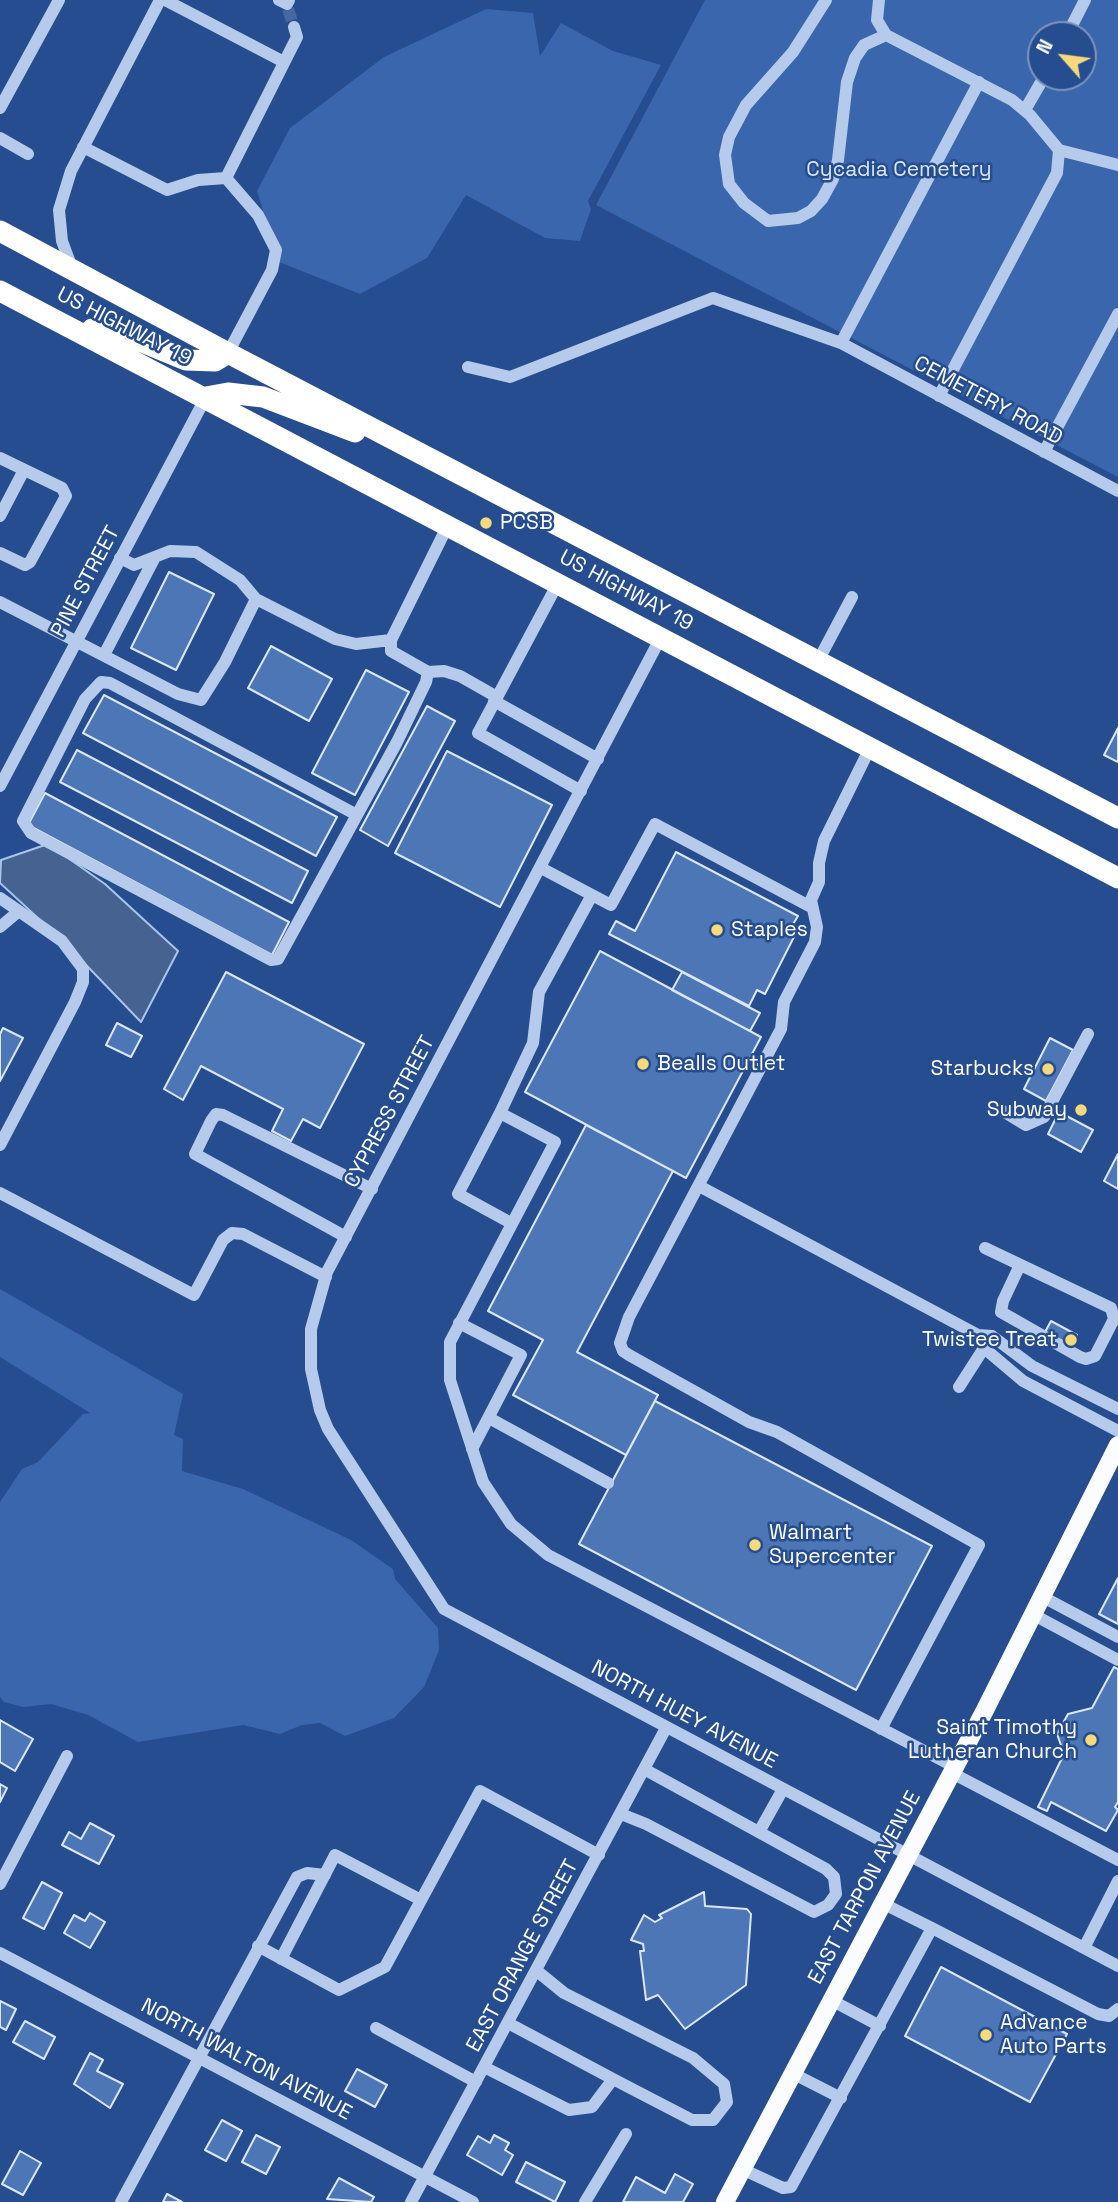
<!DOCTYPE html>
<style>
body{margin:0}
#map{position:relative;width:1118px;height:2202px;overflow:hidden;background:#254d8f;font-family:"Space Grotesk",sans-serif}
canvas{display:block}
.north{position:absolute;left:1027px;top:21px;width:70px;height:70px;box-sizing:border-box;background:#254d8f;border:2px solid #7c94bc;border-radius:50%;rotate:298deg;font-size:19px;font-weight:700;line-height:28px;text-align:center;color:#fff}
.north::after{content:'';display:block;margin:auto;width:24px;height:32px;background:#f5d97a;clip-path:polygon(50% 0,100% 100%,50% 72%,0 100%)}
</style>
<div id="map">
<canvas width="1118" height="2202"></canvas>
<div class="north">N</div>
</div>
<script>
const ctx = document.querySelector('canvas').getContext('2d');
ctx.lineJoin = 'round';
function fill(path, color) { ctx.fillStyle = color; ctx.fill(path, 'evenodd'); }
const poly = rows => new Path2D(rows.map(r => 'M' + r).join(''));
function trace(path, color, width, dash) { ctx.strokeStyle = color; ctx.lineWidth = width; ctx.lineCap = dash ? 'butt' : 'round'; ctx.setLineDash(dash || []); ctx.stroke(path); }
function label(font, color, halo, rows, align = 'center') {
  ctx.font = font + ' "Space Grotesk",sans-serif'; ctx.lineWidth = 5; ctx.setLineDash([]); ctx.textBaseline = 'middle'; ctx.strokeStyle = halo; ctx.fillStyle = color; for (const [text, x, y, turn = 0] of rows) {
    ctx.save(); ctx.translate(x, y); ctx.rotate((+turn || 0) * Math.PI / 180); ctx.textAlign = isNaN(turn) ? turn : align; if (halo) ctx.strokeText(text, 0, 0); ctx.fillText(text, 0, 0); ctx.restore();
  }
}
fill(poly([
 [705,0,1118,0,1118,477,596,205],
 [1041,35,1083,35,1083,77,1041,77],
 [486,9,533,13,540,56,561,23,613,51,661,65,588,201,591,209,580,241,545,238,466,195,427,258,360,294,279,262,257,191,290,128,384,57],
 [0,1289,183,1394,174,1435,183,1439,182,1471,243,1489,351,1540,393,1569,395,1579,438,1628,439,1650,424,1687,394,1718,345,1736,320,1723,302,1725,280,1734,243,1725,138,1742,88,1715,51,1704,23,1707,4,1702,0,1697,0,1502,22,1469,38,1462,83,1414,90,1413,0,1357]
]), '#3966ac');
const water = poly([
 [48,844,105,884,178,951,141,1022,65,943,0,883,1,860,48,844]
]);
fill(water, '#466291');
trace(water, '#aac5ec', 2);
const building = poly([
 [169,572,214,594,176,670,131,648,169,572],
 [271,646,332,679,309,721,248,688,271,646],
 [366,670,409,692,355,795,312,773,366,670],
 [104,695,337,817,316,856,83,733,104,695],
 [427,706,455,721,388,846,360,830,427,706],
 [1118,728,1118,762,1104,755,1118,728],
 [77,750,308,871,292,903,60,782,77,750],
 [447,751,552,805,500,907,395,853,447,751],
 [45,793,289,922,272,955,28,825,45,793],
 [676,852,798,916,792,926,798,929,765,994,757,990,749,1006,609,934,616,921,635,931,676,852],
 [600,951,761,1037,686,1178,525,1092,600,951],
 [226,972,364,1044,320,1128,303,1119,291,1141,272,1131,283,1109,201,1066,183,1100,164,1089,226,972],
 [682,972,760,1013,750,1031,672,990,682,972],
 [117,1023,142,1036,131,1057,106,1045,117,1023],
 [3,1028,23,1038,0,1081,0,1034,3,1028],
 [1050,1038,1073,1050,1046,1101,1024,1089,1050,1038],
 [1059,1112,1093,1130,1081,1152,1048,1134,1059,1112],
 [586,1125,673,1171,577,1352,658,1395,626,1455,513,1395,543,1340,488,1311,586,1125],
 [1118,1154,1118,1189,1104,1181,1118,1154],
 [1051,1321,1077,1335,1072,1346,1045,1332,1051,1321],
 [655,1401,932,1546,856,1690,579,1544,655,1401],
 [1118,1578,1118,1624,1099,1614,1118,1578],
 [1114,1667,1118,1669,1118,1802,1115,1807,1118,1810,1106,1831,1051,1802,1047,1811,1038,1807,1064,1754,1057,1734,1068,1714,1092,1708,1114,1667],
 [0,1720,33,1739,15,1771,0,1762,0,1720],
 [0,1784,7,1788,0,1802,0,1784],
 [90,1823,114,1836,99,1864,62,1845,69,1832,81,1839,90,1823],
 [42,1882,62,1893,44,1929,23,1918,42,1882],
 [704,1892,705,1906,747,1909,751,1914,746,1985,685,2029,658,1995,646,2000,640,1951,644,1951,643,1944,631,1940,644,1915,655,1922,662,1918,659,1915,704,1892],
 [90,1913,105,1922,90,1948,64,1933,74,1915,85,1921,90,1913],
 [941,1967,1067,2034,1030,2102,905,2036,941,1967],
 [0,2001,16,2009,6,2030,0,2027,0,2001],
 [25,2021,55,2037,44,2059,13,2042,25,2021],
 [90,2053,103,2060,97,2071,123,2084,110,2108,74,2084,90,2053],
 [357,2069,387,2085,375,2107,345,2091,357,2069],
 [222,2120,242,2131,226,2161,205,2150,222,2120],
 [256,2135,280,2147,266,2174,242,2162,256,2135],
 [494,2135,509,2143,505,2150,513,2155,502,2175,467,2155,478,2136,490,2143,494,2135],
 [20,2151,41,2163,23,2195,2,2184,20,2151],
 [526,2162,565,2182,555,2202,516,2182,526,2162],
 [675,2174,693,2184,683,2202,623,2202,636,2177,665,2193,675,2174],
 [339,2178,374,2197,371,2202,327,2199,339,2178],
 [167,2194,182,2202,163,2202,167,2194]
]);
fill(building, '#4d76b6');
trace(building, '#dbe6f9', 2);
trace(poly([
 [288,9,294,27]
]), '#4668a0', 12, [12, 6]);
trace(poly([
 [165,0,284,62],
 [279,0,287,4,289,0],
 [826,0,793,52,746,105,729,137,725,155,729,184,744,203,768,221,798,218,811,211,822,199,833,179,838,160,847,82,855,58,864,45,886,35],
 [879,0,877,20,886,35,1012,100,1030,115,1059,150,1057,173,939,396],
 [1067,35,1085,0],
 [0,108,59,0],
 [1025,110,1044,77],
 [0,138,28,154],
 [83,147,167,190,198,180,226,178],
 [1059,150,1118,165],
 [72,268,62,241,59,210,71,171,160,0],
 [841,343,979,82],
 [228,353,272,270,276,250,258,215,226,178,297,37,294,27],
 [468,367,510,377,713,298,841,343,1118,491],
 [1044,452,1118,314],
 [0,458,62,488,66,496,30,562,25,565,0,553],
 [0,516,24,470],
 [120,558,134,565,170,551,196,552,240,580,256,599,335,639,356,644,391,640],
 [558,583,478,733,581,791],
 [0,602,178,694,201,700,225,662,256,599],
 [661,637,327,1272,311,1329,311,1369,320,1410,328,1429,444,1609,1118,1966],
 [104,655,154,559],
 [818,661,852,597],
 [428,672,444,671,460,676,497,697],
 [494,701,598,759],
 [870,748,824,841,819,863,819,882,811,900,817,927,815,942,784,1002,781,1029,629,1317,620,1343,623,1351,629,1355,749,1422,777,1432,979,1545,881,1729],
 [0,786,206,397],
 [357,815,110,683,101,682,85,699,23,821,31,833,224,935,271,960,278,959,397,742,426,682,428,672,391,651,391,640,448,525],
 [541,868,611,905,655,824,811,907],
 [592,895,539,992,533,1043,500,1113,555,1142,450,1342,450,1380,483,1482,511,1524,548,1555,955,1767],
 [0,898,62,941,83,969,83,982,75,1002,0,1145],
 [0,927,19,911],
 [1003,1111,1026,1125,1044,1117,1088,1034],
 [500,1113,458,1194,511,1223],
 [699,1186,978,1335,992,1336,1032,1366,1118,1409],
 [0,1193,194,1295,223,1240,232,1233,243,1234,326,1277],
 [346,1237,195,1154,211,1121,216,1114,223,1115,372,1189],
 [985,1248,1111,1308,1114,1319,1095,1356,1086,1359,1080,1357,1001,1312,1003,1301,1020,1265],
 [459,1323,521,1355,472,1449],
 [978,1335,984,1348,1023,1381,1118,1431],
 [959,1387,984,1348],
 [489,1418,608,1483],
 [1043,1597,1118,1637],
 [1034,1615,1118,1660],
 [952,1773,1118,1860],
 [621,1814,646,1824,814,1912,828,1905,836,1894,834,1877,826,1869,644,1769],
 [759,1832,783,1789],
 [0,1884,67,1756],
 [882,1903,932,1928],
 [258,1946,339,1990,385,1967,480,1791,599,1855],
 [1084,1948,1118,1881],
 [0,1953,473,2202],
 [281,1959,335,1855,421,1900],
 [831,2000,880,2026],
 [508,2023,613,2079],
 [376,2028,476,2082],
 [484,2067,569,2110,592,2107,613,2079,692,2120,713,2120,727,2102,724,2084,693,2058,564,1993,537,1971],
 [792,2073,841,2098],
 [742,2169,783,2188,791,2187,932,1928,1098,2014,1109,2016,1118,2009],
 [121,2202,297,1877,307,1873,325,1875],
 [411,2202,666,1728],
 [585,2202,626,2134]
]), '#b6cbeb', 12);
trace(poly([
 [725,2202,985,1710,1118,1445]
]), '#fafcff', 18);
trace(poly([
 [0,231,228,353,1118,818],
 [0,291,1118,878],
 [92,329,135,339,186,360,215,361,228,353],
 [206,397,228,393,263,397,355,432]
]), '#fff', 21);
for (const [x, y, r, color] of [
 [486,523,7,"#f5d97a"],
 [717,930,7,"#f5d97a"],
 [643,1064,7,"#f5d97a"],
 [1048,1069,7,"#f5d97a"],
 [1081,1110,7,"#f5d97a"],
 [1071,1340,7,"#f5d97a"],
 [755,1545,7,"#f5d97a"],
 [1091,1740,7,"#f5d97a"],
 [986,2035,7,"#f5d97a"]
]) { const dot = new Path2D(); dot.arc(x, y, r, 0, 2 * Math.PI); ctx.fillStyle = color; ctx.fill(dot); trace(dot, '#254d8f', 2.5); }
label('21px', '#dbe6f9', '#254d8f', [
 ["Cycadia Cemetery",899,170]
]);
label('21px', '#fff', '#254d8f', [
 ["US HIGHWAY 19",124,327,27],
 ["CEMETERY ROAD",988,401,28],
 ["PINE STREET",86,582,-62],
 ["US HIGHWAY 19",626,591,28],
 ["CYPRESS STREET",390,1112,-62],
 ["NORTH HUEY AVENUE",684,1715,28],
 ["EAST TARPON AVENUE",865,1888,-62],
 ["EAST ORANGE STREET",523,1956,-62],
 ["NORTH WALTON AVENUE",246,2060,28]
]);
label('21px', '#fff', '#254d8f', [
 ["PCSB",500,523],
 ["Staples",731,930],
 ["Bealls Outlet",657,1064],
 ["Starbucks",1034,1069,"right"],
 ["Subway",1067,1110,"right"],
 ["Twistee Treat",1057,1340,"right"],
 ["Walmart",769,1533],
 ["Supercenter",769,1557],
 ["Saint Timothy",1077,1728,"right"],
 ["Lutheran Church",1077,1752,"right"],
 ["Advance",1000,2023],
 ["Auto Parts",1000,2047]
], 'left');
</script>
